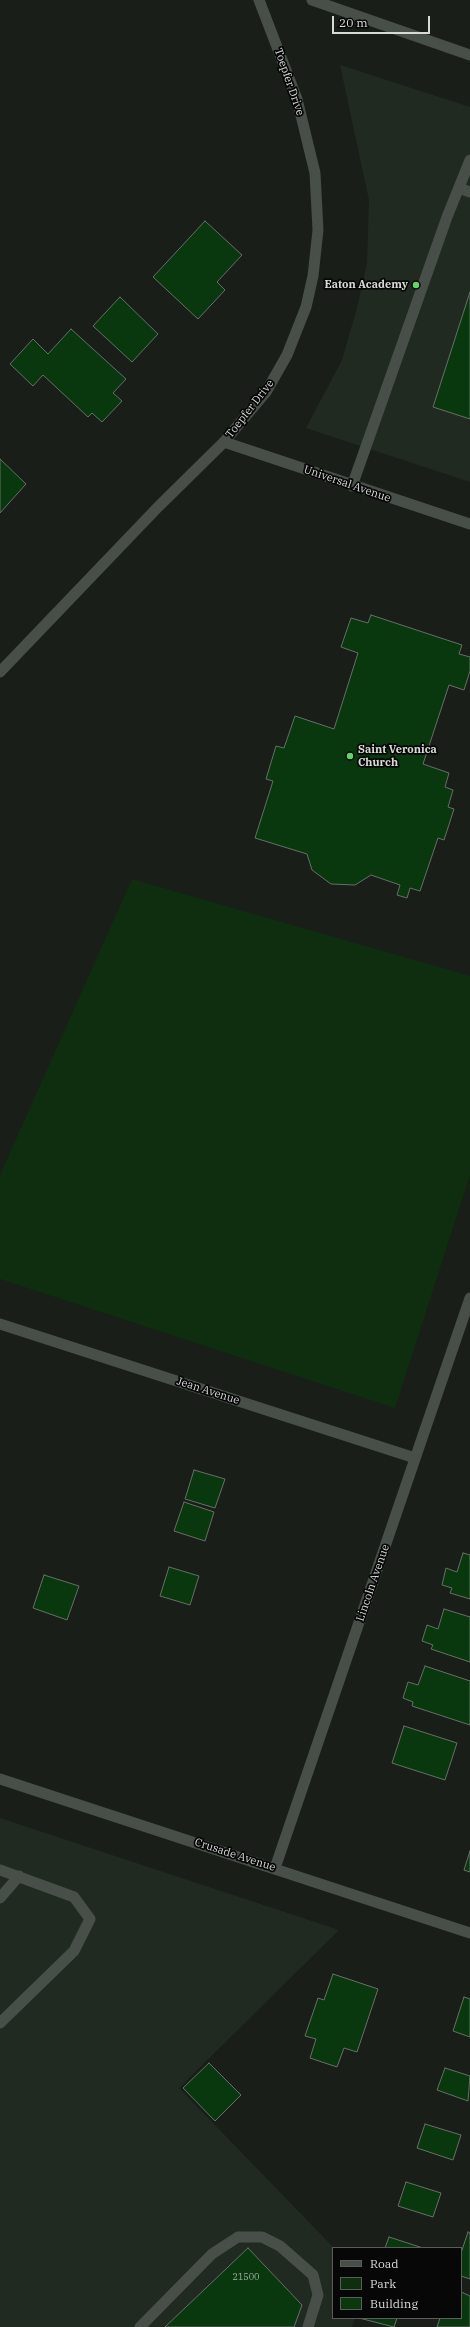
<!DOCTYPE html>
<style>
body{margin:0}
#map{position:relative;width:470px;height:2327px;overflow:hidden;background:#191e19;font-family:"IBM Plex Serif",serif}
canvas{display:block}
.legend{position:absolute;left:332px;top:2247px;width:130px;height:72px;box-sizing:border-box;background:#060706;border:1px solid #5a5b5a;margin:0;padding:5px 7px;list-style:none;font-size:12px;color:#d7dad7}
.legend li{display:flex;align-items:center;gap:8px;height:20px}
.legend b{width:20px;border:1px solid #5a5b5a}
.scale{position:absolute;left:332px;top:16px;width:98px;height:18px;box-sizing:border-box;border:2px solid #d7dad7;border-top:0;padding-left:5px;font-size:12px;line-height:14px;white-space:nowrap;color:#d7dad7;-webkit-text-stroke:3px #060706;paint-order:stroke}
</style>
<div id="map">
<canvas width="470" height="2327"></canvas>
<ul class="legend">
<li><b style="height:5px;background:#484e48"></b>Road</li>
<li><b style="height:11px;background:#0f2e10"></b>Park</li>
<li><b style="height:11px;background:#0a380e"></b>Building</li>
</ul>
<div class="scale">20 m</div>
</div>
<script>
const ctx = document.querySelector('canvas').getContext('2d');
ctx.lineJoin = 'round';
function fill(path, color) { ctx.fillStyle = color; ctx.fill(path, 'evenodd'); }
const poly = rows => new Path2D(rows.map(r => 'M' + r).join(''));
function trace(path, color, width, dash) { ctx.strokeStyle = color; ctx.lineWidth = width; ctx.lineCap = dash ? 'butt' : 'round'; ctx.setLineDash(dash || []); ctx.stroke(path); }
function label(font, color, halo, rows, align = 'center') {
  ctx.font = font + ' "IBM Plex Serif",serif'; ctx.lineWidth = 3.5; ctx.setLineDash([]); ctx.textBaseline = 'middle'; ctx.strokeStyle = halo; ctx.fillStyle = color; for (const [text, x, y, turn = 0] of rows) {
    ctx.save(); ctx.translate(x, y); ctx.rotate((+turn || 0) * Math.PI / 180); ctx.textAlign = isNaN(turn) ? turn : align; if (halo) ctx.strokeText(text, 0, 0); ctx.fillText(text, 0, 0); ctx.restore();
  }
}
fill(poly([
 [340,65,470,107,470,482,306,428,342,360,357,308,367,263,369,200],
 [0,1818,339,1930,179,2088,334,2248,333,2318,355,2318,352,2327,0,2327]
]), '#212a21');
fill(poly([
 [132,879,470,976,470,1175,395,1408,0,1279,0,1175]
]), '#0f2e10');
const building = poly([
 [205,221,242,255,217,282,225,290,198,319,153,277,205,221],
 [470,292,470,419,433,407,470,292],
 [120,297,158,334,132,362,93,326,120,297],
 [71,329,126,379,113,393,122,401,102,422,92,413,88,417,43,375,33,386,10,364,33,339,48,354,71,329],
 [0,459,26,484,0,513,0,459],
 [371,615,462,645,459,654,470,657,470,671,464,690,449,685,423,764,449,773,445,787,453,790,448,807,454,809,444,840,438,838,420,891,410,888,407,898,397,895,400,885,371,875,355,885,331,884,312,870,307,854,255,838,273,781,266,779,276,746,284,748,295,716,334,729,358,653,341,647,351,618,368,623,371,615],
 [194,1470,225,1479,215,1508,185,1499,194,1470],
 [184,1502,214,1512,205,1541,174,1531,184,1502],
 [463,1553,470,1555,470,1599,450,1593,452,1588,442,1585,446,1568,457,1572,463,1553],
 [169,1567,199,1576,190,1605,160,1596,169,1567],
 [44,1575,79,1586,67,1620,33,1608,44,1575],
 [444,1609,470,1617,470,1662,431,1649,433,1645,422,1641,427,1625,438,1629,444,1609],
 [425,1666,470,1681,470,1725,412,1706,413,1702,403,1698,408,1682,418,1685,425,1666],
 [404,1726,457,1743,445,1780,392,1763,404,1726],
 [470,1851,470,1872,464,1870,470,1851],
 [333,1974,378,1989,357,2052,344,2048,337,2067,310,2058,316,2039,305,2036,318,1998,324,2000,333,1974],
 [464,1997,470,1999,470,2037,453,2031,464,1997],
 [209,2063,241,2095,215,2121,183,2088,209,2063],
 [445,2068,470,2076,468,2101,437,2090,445,2068],
 [425,2124,461,2135,453,2160,417,2148,425,2124],
 [406,2182,441,2193,433,2217,398,2206,406,2182],
 [468,2232,470,2233,470,2279,461,2276,461,2253,468,2232],
 [389,2237,423,2248,385,2248,389,2237],
 [248,2248,302,2305,294,2327,165,2327,248,2248],
 [461,2292,470,2296,470,2327,437,2327,440,2318,461,2318,461,2292],
 [359,2318,397,2318,394,2327,359,2318]
]);
fill(building, '#0a380e');
trace(building, '#686e68', 1);
trace(poly([
 [459,188,470,192],
 [352,486,447,217,470,160],
 [0,1870,74,1897,90,1919,74,1951,0,2023],
 [0,1898,19,1876],
 [140,2327,212,2254,238,2237,262,2237,280,2246,313,2275,318,2295,308,2327]
]), '#484e48', 11);
trace(poly([
 [312,0,470,55],
 [224,442,470,524],
 [0,1324,415,1458],
 [0,1779,470,1933],
 [275,1868,470,1298]
]), '#484e48', 11);
trace(poly([
 [0,672,158,507,224,442,266,392,287,355,306,307,313,276,318,230,315,173,297,99,259,0]
]), '#484e48', 11);
for (const [x, y, r, color] of [
 [416,285,4,"#63d468"],
 [350,756,4,"#63d468"]
]) { const dot = new Path2D(); dot.arc(x, y, r, 0, 2 * Math.PI); ctx.fillStyle = color; ctx.fill(dot); trace(dot, '#060706', 1.5); }
label('9px', '#a4b2a5', null, [
 ["21500",246,2277]
]);
label('11px', '#d7dad7', '#060706', [
 ["Toepfer Drive",289,82,71],
 ["Toepfer Drive",250,409,-52],
 ["Universal Avenue",347,484,19],
 ["Jean Avenue",208,1391,18],
 ["Lincoln Avenue",373,1583,-71],
 ["Crusade Avenue",235,1855,18]
]);
label('bold 11px', '#d7dad7', '#060706', [
 ["Eaton Academy",408,285],
 ["Saint Veronica",358,750,"left"],
 ["Church",358,763,"left"]
], 'right');
</script>
